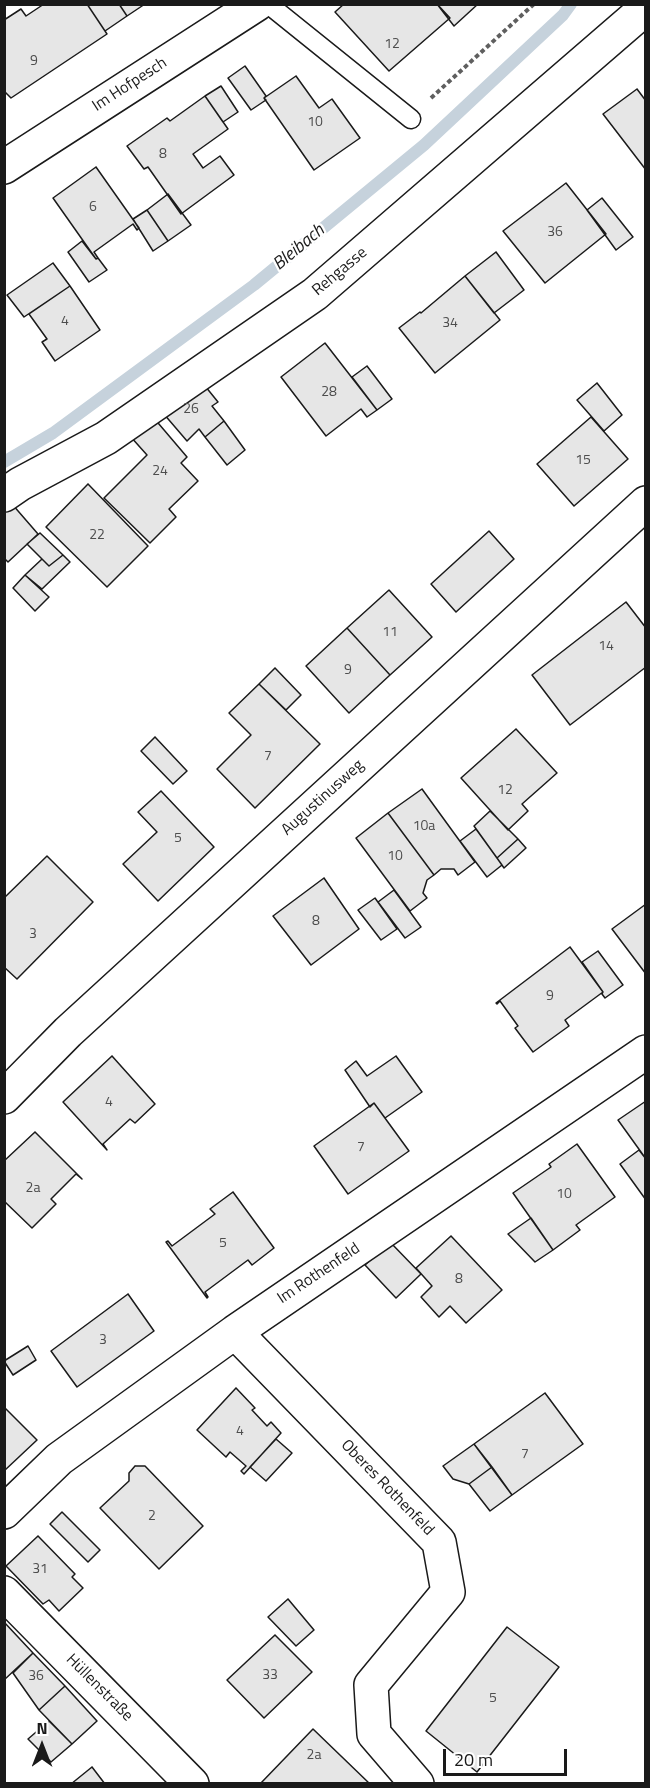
<!DOCTYPE html>
<meta charset="utf-8">
<style>
body{margin:0}
#map{position:relative;width:650px;height:1788px;overflow:hidden;background:#fff;font-family:"Titillium Web",sans-serif}
canvas{display:block}
.frame{position:absolute;inset:0;border:6px solid #1a1a1a;pointer-events:none}
.north{position:absolute;left:12px;top:1716px;width:60px;height:60px;-webkit-text-stroke:4px #fff;paint-order:stroke;rotate:0deg;font-size:16px;font-weight:700;line-height:24px;text-align:center;color:#1a1a1a}
.north::after{content:'';display:block;margin:auto;width:21px;height:27px;background:#1a1a1a;clip-path:polygon(50% 0,100% 100%,50% 72%,0 100%)}
.scale{position:absolute;left:443px;top:1749px;width:124px;height:27px;box-sizing:border-box;border:3px solid #1a1a1a;border-top:0;padding-left:8px;font-size:18px;line-height:21px;white-space:nowrap;color:#1a1a1a;-webkit-text-stroke:4px #fff;paint-order:stroke}
</style>
<div id="map">
<canvas width="650" height="1788"></canvas>
<div class="frame"></div>
<div class="north">N</div>
<div class="scale">20 m</div>
</div>
<script>
const ctx = document.querySelector('canvas').getContext('2d');
ctx.lineJoin = 'round';
const poly = rows => new Path2D(rows.map(r => 'M' + r).join(''));
function trace(path, color, width, dash) { ctx.strokeStyle = color; ctx.lineWidth = width; ctx.lineCap = dash ? 'butt' : 'round'; ctx.setLineDash(dash || []); ctx.stroke(path); }
function fill(path, color) { ctx.fillStyle = color; ctx.fill(path, 'evenodd'); }
function label(font, color, halo, rows, align = 'center') {
  ctx.font = font + ' "Titillium Web",sans-serif'; ctx.lineWidth = 4.5; ctx.setLineDash([]); ctx.textBaseline = 'middle'; ctx.strokeStyle = halo; ctx.fillStyle = color; for (const [text, x, y, turn = 0] of rows) {
    ctx.save(); ctx.translate(x, y); ctx.rotate((+turn || 0) * Math.PI / 180); ctx.textAlign = isNaN(turn) ? turn : align; if (halo) ctx.strokeText(text, 0, 0); ctx.fillText(text, 0, 0); ctx.restore();
  }
}
trace(poly([
 [4,462,53,433,254,285,424,145,563,15,571,4]
]), '#c6d2dc', 12);
const building = poly([
 [44,4,87,4,107,34,11,98,4,91,4,20,21,9,26,16,44,4],
 [87,4,119,4,127,16,105,31,87,4],
 [119,4,145,4,127,16,119,4],
 [344,4,437,4,450,18,389,71,335,12,344,4],
 [437,4,478,4,454,26,437,4],
 [245,66,266,96,264,98,266,100,251,110,228,78,245,66],
 [296,76,319,108,332,99,360,138,314,170,264,98,296,76],
 [221,86,238,112,223,122,205,96,221,86],
 [637,89,646,101,646,170,603,114,637,89],
 [205,96,228,129,193,154,203,168,220,156,234,175,181,214,148,167,144,169,127,146,167,118,170,121,205,96],
 [96,167,139,228,137,230,133,224,94,252,98,258,96,259,53,198,96,167],
 [566,183,606,234,545,283,503,231,566,183],
 [168,194,191,225,168,241,147,210,168,194],
 [602,198,633,237,616,250,587,210,602,198],
 [147,210,168,241,153,251,133,219,147,210],
 [82,241,96,259,98,258,107,270,89,282,68,252,82,241],
 [496,252,524,290,494,313,465,276,496,252],
 [53,263,70,286,24,317,7,295,53,263],
 [465,276,500,320,435,373,399,328,420,312,421,313,465,276],
 [70,286,100,330,55,361,42,342,47,339,29,314,70,286],
 [325,343,377,410,367,417,361,409,326,436,281,377,325,343],
 [367,366,392,399,377,410,352,377,367,366],
 [201,381,218,402,212,406,224,421,205,437,199,429,187,441,163,413,201,381],
 [597,383,622,415,604,431,577,400,597,383],
 [153,417,187,457,181,463,198,481,169,509,176,517,150,543,104,498,147,455,130,436,153,417],
 [591,417,628,459,574,506,537,464,591,417],
 [224,421,245,450,227,465,205,437,224,421],
 [88,484,148,546,107,587,46,527,88,484],
 [12,504,38,534,8,562,4,558,4,511,12,504],
 [489,531,514,559,456,612,431,584,489,531],
 [40,533,63,555,49,566,27,544,40,533],
 [63,555,70,562,42,589,25,575,42,559,49,566,63,555],
 [25,575,49,597,35,611,13,588,25,575],
 [389,590,432,637,390,675,347,628,389,590],
 [626,602,646,628,646,667,570,725,532,675,626,602],
 [347,628,390,675,349,713,306,666,347,628],
 [275,668,301,695,286,710,259,684,275,668],
 [259,684,320,744,255,808,217,769,251,735,229,713,259,684],
 [516,729,557,773,522,804,528,811,508,830,461,778,516,729],
 [155,737,187,771,173,784,141,751,155,737],
 [422,789,475,862,458,875,454,869,441,869,434,875,388,813,422,789],
 [161,791,214,847,158,901,123,864,157,832,138,812,161,791],
 [490,811,518,839,497,858,474,826,490,811],
 [388,813,434,875,427,880,423,893,427,898,410,911,356,838,388,813],
 [476,829,502,865,487,877,460,841,476,829],
 [518,839,526,848,504,868,497,858,518,839],
 [47,856,93,902,17,979,4,967,4,898,47,856],
 [324,878,359,929,311,965,273,916,324,878],
 [394,890,421,927,405,938,378,902,394,890],
 [375,898,397,929,381,940,358,910,375,898],
 [646,904,646,974,612,929,646,904],
 [570,947,603,992,565,1020,569,1026,533,1052,515,1028,518,1026,500,1001,497,1004,496,1003,570,947],
 [598,951,623,985,605,998,602,994,603,992,582,962,598,951],
 [112,1056,155,1104,135,1123,130,1119,103,1144,107,1150,63,1102,112,1056],
 [396,1056,422,1092,385,1118,374,1103,370,1107,345,1070,356,1061,367,1076,396,1056],
 [646,1101,646,1159,618,1120,646,1101],
 [374,1103,409,1151,348,1194,314,1146,374,1103],
 [35,1132,82,1179,76,1174,51,1199,56,1204,32,1228,4,1201,4,1161,35,1132],
 [577,1144,615,1197,576,1225,580,1230,553,1250,513,1193,551,1167,549,1164,577,1144],
 [639,1150,646,1159,646,1200,620,1164,639,1150],
 [233,1192,274,1248,252,1265,248,1260,205,1292,208,1297,207,1298,166,1242,168,1241,172,1246,215,1214,210,1209,233,1192],
 [531,1218,553,1250,535,1262,508,1234,531,1218],
 [451,1236,502,1290,466,1323,450,1306,439,1317,421,1297,432,1286,416,1268,451,1236],
 [390,1242,421,1274,396,1298,365,1265,390,1242],
 [128,1294,154,1331,77,1387,51,1351,128,1294],
 [28,1346,36,1360,13,1375,4,1361,28,1346],
 [236,1388,255,1408,252,1410,267,1426,271,1422,281,1433,244,1474,241,1471,246,1466,230,1452,226,1457,197,1430,236,1388],
 [545,1393,583,1444,512,1495,474,1444,545,1393],
 [4,1407,37,1440,4,1471,4,1407],
 [276,1439,292,1453,266,1481,250,1467,276,1439],
 [474,1444,492,1467,469,1484,453,1479,443,1466,474,1444],
 [135,1466,145,1466,203,1526,159,1569,100,1508,129,1481,129,1473,135,1466],
 [492,1467,512,1495,490,1511,469,1484,492,1467],
 [62,1512,100,1550,88,1562,50,1524,62,1512],
 [38,1536,75,1574,72,1577,83,1588,59,1611,49,1600,43,1604,6,1566,38,1536],
 [288,1599,314,1630,296,1646,268,1617,288,1599],
 [4,1622,33,1653,4,1680,4,1622],
 [507,1627,559,1667,477,1772,426,1731,507,1627],
 [275,1635,312,1672,264,1718,227,1680,275,1635],
 [33,1653,65,1686,39,1710,13,1673,33,1653],
 [65,1686,97,1721,72,1744,39,1710,65,1686],
 [49,1721,72,1744,51,1762,28,1739,49,1721],
 [313,1729,370,1784,260,1784,313,1729],
 [92,1767,105,1784,71,1784,92,1767]
]);
fill(building, '#e6e6e6');
trace(building, '#1a1a1a', 1.5);
const service = poly([
 [268,4,411,119]
]);
const minor = poly([
 [4,167,257,4],
 [4,495,20,484,106,438,315,294,646,8],
 [4,1097,68,1032,646,503],
 [235,1332,439,1542,448,1592,371,1685,374,1734,417,1784],
 [4,1512,59,1459,235,1332,646,1052],
 [4,1593,192,1784]
]);
trace(service, '#1a1a1a', 21);
trace(minor, '#1a1a1a', 36);
trace(poly([
 [431,98,534,4]
]), '#5f5f5f', 4, [4.5, 3]);
trace(service, '#fff', 18);
trace(minor, '#fff', 33);
label('14px', '#4d4d4d', null, [
 ["12",392,45],
 ["9",34,62],
 ["10",315,123],
 ["8",163,155],
 ["6",93,208],
 ["36",555,233],
 ["4",65,322],
 ["34",450,324],
 ["28",329,393],
 ["26",191,410],
 ["15",583,461],
 ["24",160,472],
 ["22",97,536],
 ["11",390,633],
 ["14",606,647],
 ["9",348,671],
 ["7",268,757],
 ["12",505,791],
 ["10a",424,827],
 ["5",178,839],
 ["10",395,857],
 ["8",316,922],
 ["3",33,935],
 ["9",550,997],
 ["4",109,1103],
 ["7",361,1148],
 ["2a",33,1189],
 ["10",564,1195],
 ["5",223,1244],
 ["8",459,1280],
 ["3",103,1341],
 ["4",240,1432],
 ["7",525,1455],
 ["2",152,1517],
 ["31",40,1570],
 ["33",270,1676],
 ["36",36,1677],
 ["5",493,1699],
 ["2a",314,1756]
]);
label('16px', '#1a1a1a', '#fff', [
 ["Im Hofpesch",130,85,-33],
 ["Rehgasse",340,272,-40],
 ["Augustinusweg",323,798,-42],
 ["Im Rothenfeld",319,1274,-34],
 ["Oberes Rothenfeld",387,1488,46],
 ["Hüllenstraße",99,1688,45]
]);
label('italic 18px', '#1a1a1a', '#fff', [
 ["Bleibach",299,248,-40]
]);
</script>
